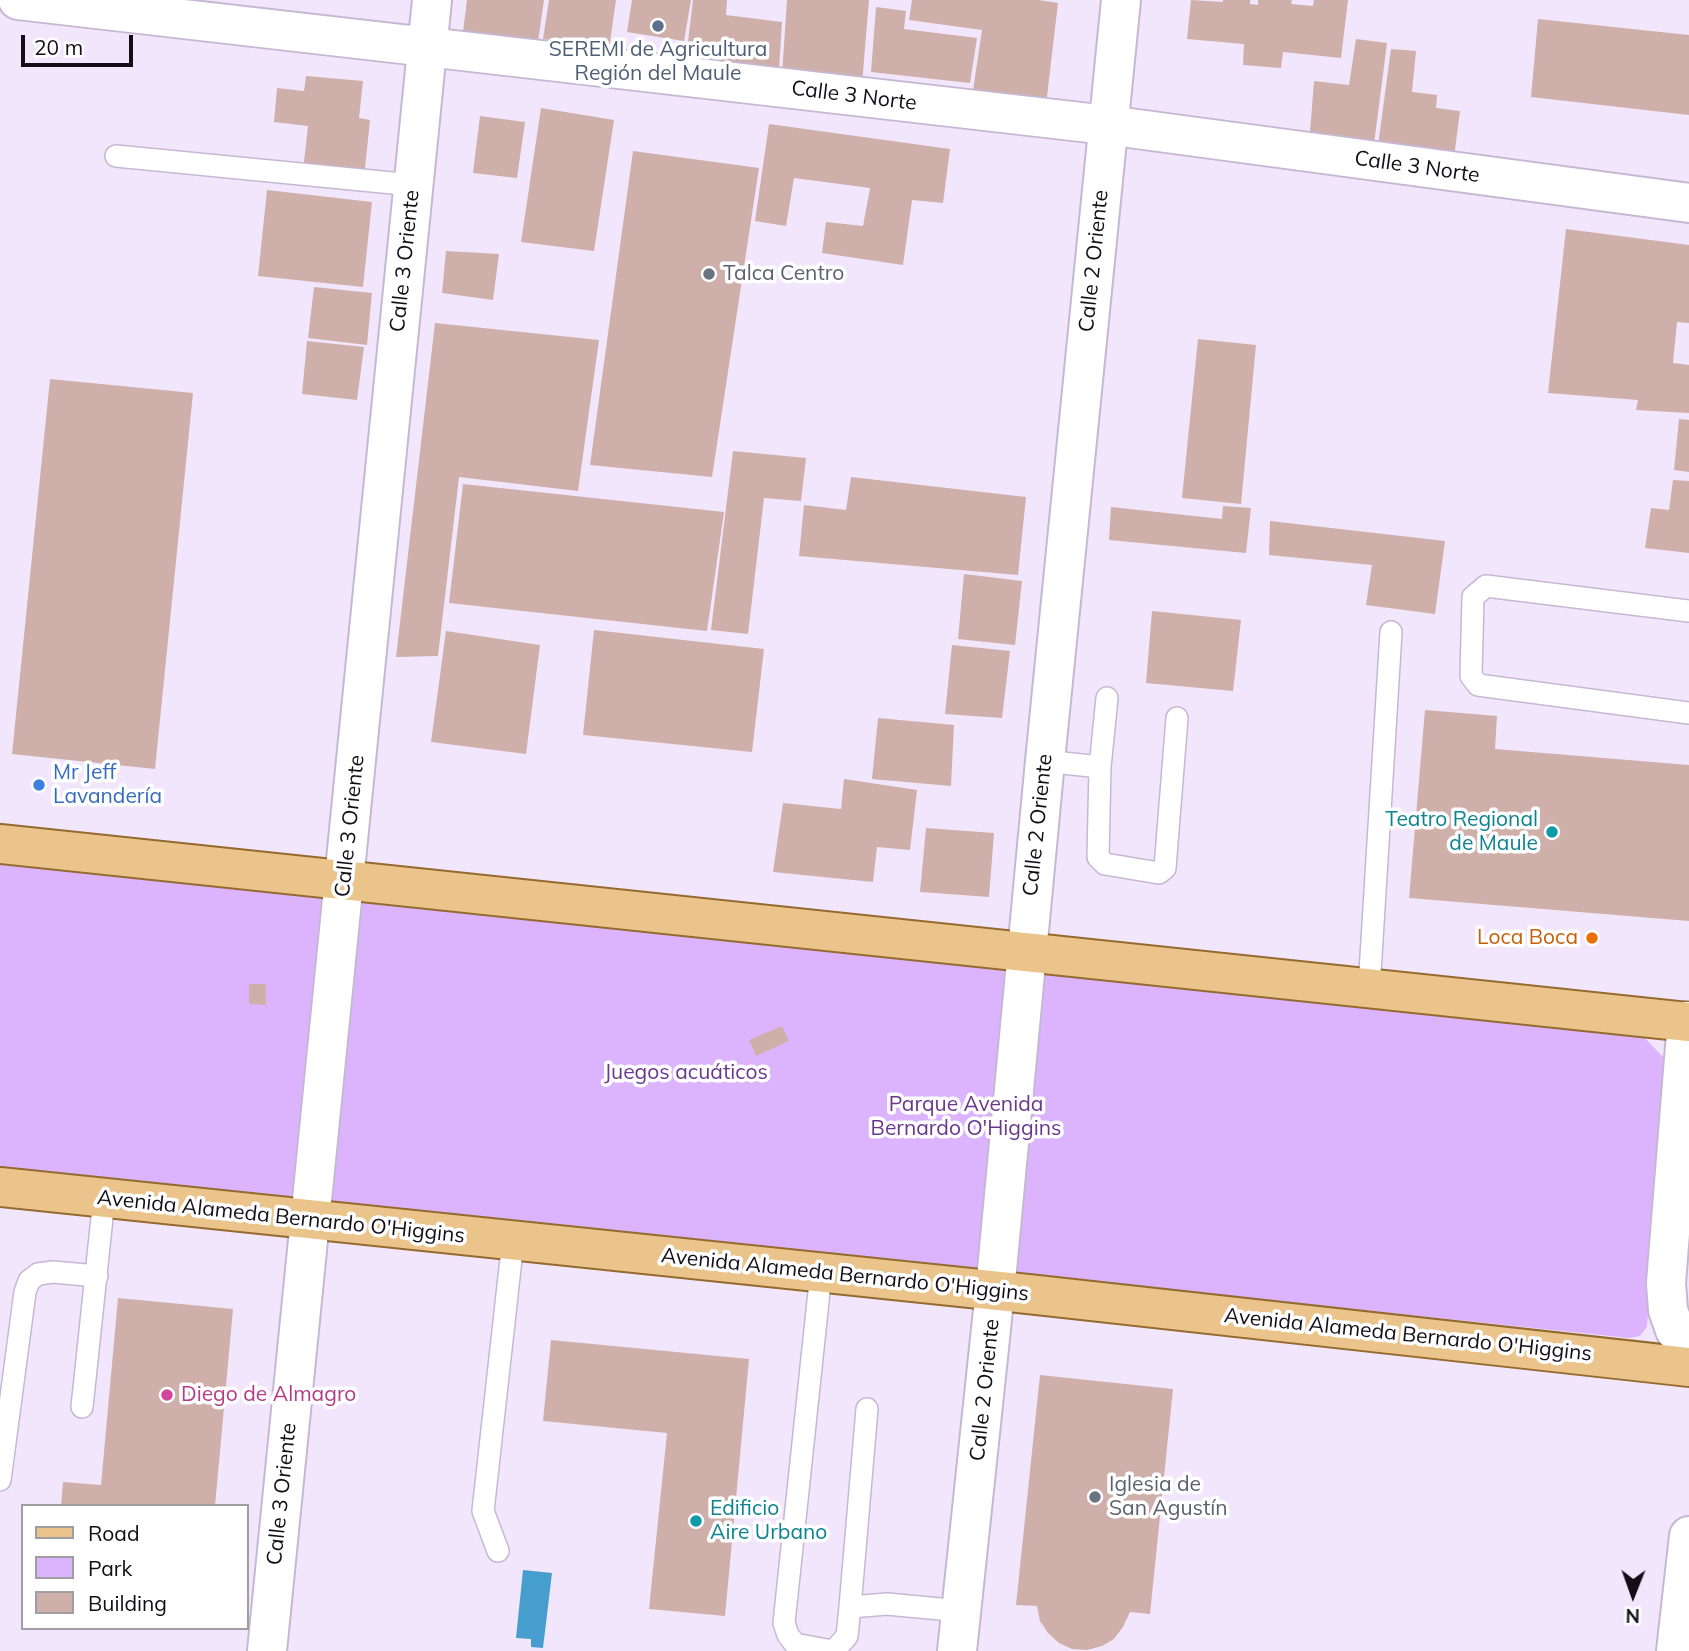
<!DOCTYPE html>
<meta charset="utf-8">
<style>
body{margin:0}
#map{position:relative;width:1689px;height:1651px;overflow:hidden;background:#f2e6fc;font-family:Mulish,sans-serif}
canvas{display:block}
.legend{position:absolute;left:21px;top:1504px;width:228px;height:126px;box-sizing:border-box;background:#fff;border:2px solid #a09ea2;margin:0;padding:9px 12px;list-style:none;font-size:21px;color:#120d16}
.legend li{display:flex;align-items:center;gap:14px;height:35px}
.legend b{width:35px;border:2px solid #a09ea2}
.north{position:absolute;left:1598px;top:1560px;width:70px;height:70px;-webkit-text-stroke:5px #fff;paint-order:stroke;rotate:181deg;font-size:19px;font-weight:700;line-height:28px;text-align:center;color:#120d16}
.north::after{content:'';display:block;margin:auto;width:24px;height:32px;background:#120d16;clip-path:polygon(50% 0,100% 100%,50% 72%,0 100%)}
.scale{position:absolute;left:21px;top:35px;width:112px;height:32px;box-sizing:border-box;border:4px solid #120d16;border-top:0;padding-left:9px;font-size:21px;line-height:24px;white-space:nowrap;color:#120d16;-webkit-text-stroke:5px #fff;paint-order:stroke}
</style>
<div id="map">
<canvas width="1689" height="1651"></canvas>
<ul class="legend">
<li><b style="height:9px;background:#eac48a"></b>Road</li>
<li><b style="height:19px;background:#dcb4fd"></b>Park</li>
<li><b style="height:19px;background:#cfafa9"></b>Building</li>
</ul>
<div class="north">N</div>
<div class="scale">20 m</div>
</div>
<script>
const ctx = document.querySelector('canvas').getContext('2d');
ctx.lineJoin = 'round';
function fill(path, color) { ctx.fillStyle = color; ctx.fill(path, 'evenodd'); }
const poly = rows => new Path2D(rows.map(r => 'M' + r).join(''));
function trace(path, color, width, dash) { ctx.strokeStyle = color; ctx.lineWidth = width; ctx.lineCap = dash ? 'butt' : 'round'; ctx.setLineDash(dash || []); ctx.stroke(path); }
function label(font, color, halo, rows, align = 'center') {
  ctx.font = font + ' Mulish,sans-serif'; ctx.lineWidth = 7; ctx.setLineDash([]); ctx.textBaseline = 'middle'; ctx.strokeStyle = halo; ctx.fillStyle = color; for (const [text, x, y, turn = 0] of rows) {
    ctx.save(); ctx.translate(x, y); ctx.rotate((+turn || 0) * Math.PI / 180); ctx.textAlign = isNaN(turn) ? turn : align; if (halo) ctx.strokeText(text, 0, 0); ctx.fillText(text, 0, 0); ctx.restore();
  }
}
fill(poly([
 [0,863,1641,1034,1665,1059,1647,1327,1640,1336,1629,1338,0,1167]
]), '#dcb4fd');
fill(poly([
 [523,1570,552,1573,543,1648,531,1647,531,1639,516,1638]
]), '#469ecf');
fill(poly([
 [467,0,544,0,538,42,463,32],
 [549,0,616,0,609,49,543,39],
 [632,0,691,0,684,41,627,32],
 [693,0,727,0,726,15,782,22,779,70,686,59],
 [787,0,869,0,862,84,782,75],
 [912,0,1039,0,1058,3,1046,105,972,97,982,30,909,20],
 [1191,0,1223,2,1223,0,1250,0,1250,4,1258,5,1258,0,1292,0,1291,4,1313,6,1314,0,1348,0,1341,58,1283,52,1281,68,1243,65,1244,44,1187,39],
 [876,7,906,11,904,29,977,38,970,83,871,72],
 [1538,19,1689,35,1689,115,1531,97],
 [1356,39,1387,43,1373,152,1309,145,1314,81,1349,85],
 [1391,49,1416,51,1412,92,1437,95,1436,108,1460,111,1453,165,1377,153],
 [306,76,363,81,359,118,370,120,364,178,303,170,308,126,274,122,277,88,304,91],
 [541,108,614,120,594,251,521,242],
 [480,116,525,122,517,178,473,173],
 [769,124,950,149,943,203,912,200,903,265,822,253,826,222,863,226,870,188,794,178,786,226,755,221],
 [633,151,759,168,712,477,590,465],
 [267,190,372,202,363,287,258,276],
 [1566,229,1689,245,1689,323,1677,322,1673,363,1689,365,1689,413,1636,410,1638,400,1548,393],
 [446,251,499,254,493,300,442,293],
 [314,287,372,293,367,345,308,338],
 [435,323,599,340,578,491,459,477,438,656,396,657],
 [1198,339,1256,345,1241,504,1182,498],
 [307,341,364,347,357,400,302,394],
 [50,379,193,393,155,769,12,754],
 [1679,419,1689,420,1689,472,1674,470],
 [733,451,806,458,801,501,764,498,748,634,711,630],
 [851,477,1026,497,1018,575,799,556,804,505,846,510],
 [1673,480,1689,481,1689,553,1645,548,1651,508,1669,510],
 [463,484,724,512,707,631,449,603],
 [1223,506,1251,508,1246,553,1109,540,1111,507,1222,519],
 [1270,521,1445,541,1435,614,1366,605,1372,565,1269,555],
 [964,574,1022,581,1015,645,958,639],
 [1152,611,1241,620,1233,691,1146,683],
 [594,630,764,649,752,752,583,735],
 [446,631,540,645,526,754,431,742],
 [952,645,1010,651,1002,718,945,714],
 [1425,710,1497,716,1495,749,1689,765,1689,921,1409,898],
 [878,718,954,725,951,786,872,779],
 [844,779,917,790,910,850,877,847,873,882,773,872,783,803,841,809],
 [926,828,994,833,989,897,920,892],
 [249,984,266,984,266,1005,249,1004],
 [782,1026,789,1041,756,1056,749,1040],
 [118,1298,233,1309,215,1506,61,1506,63,1482,101,1485],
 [551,1340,749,1359,725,1616,649,1609,667,1433,543,1421],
 [1040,1375,1173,1389,1150,1614,1130,1612,1123,1627,1114,1639,1102,1646,1087,1650,1072,1649,1059,1643,1048,1633,1040,1621,1037,1606,1016,1605]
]), '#cfafa9');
const lane = poly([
 [116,156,413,185],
 [1689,611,1486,586,1473,597,1471,676,1478,685,1689,713],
 [1045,761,1100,767,1098,857,1105,864,1159,873,1165,868,1177,718],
 [1100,767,1107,698],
 [1369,989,1391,632],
 [821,1273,784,1623,788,1635,795,1644,832,1651],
 [82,1407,104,1199],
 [0,1480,25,1292,29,1281,38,1274,53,1272,97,1276],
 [498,1551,483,1511,513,1241],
 [850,1607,867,1409],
 [834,1651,847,1636,850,1607,887,1604,961,1611]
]);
const street = poly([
 [18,0,1107,125,1689,203],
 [267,1651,310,1220],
 [957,1651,995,1291],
 [1676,1651,1689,1536]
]);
const secondary = poly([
 [1687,1021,1666,1283,1668,1310,1675,1330,1689,1349],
 [310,1220,432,0],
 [995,1291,1045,761,1121,0]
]);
const primary = poly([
 [0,844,1689,1022],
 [0,1187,1028,1294,1689,1367]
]);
trace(lane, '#c6b8d2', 24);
trace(street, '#c6b8d2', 42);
trace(secondary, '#c6b8d2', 42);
trace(primary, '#956a2f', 42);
trace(lane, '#fff', 21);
trace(street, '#fff', 38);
trace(secondary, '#fff', 38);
trace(primary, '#eac48a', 38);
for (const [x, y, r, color] of [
 [658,26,7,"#5c6f8a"],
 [709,274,7,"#6b7280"],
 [39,785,7,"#3f7fe0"],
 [1552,832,7,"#0f9aa8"],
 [1592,938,7,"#e8710a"],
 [167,1395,7,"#d1479c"],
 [1095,1497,7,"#6b7280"],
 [696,1521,7,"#0f9aa8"]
]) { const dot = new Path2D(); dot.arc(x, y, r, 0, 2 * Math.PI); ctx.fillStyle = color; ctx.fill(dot); trace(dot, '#fff', 2.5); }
label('21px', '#4e5e75', '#fff', [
 ["SEREMI de Agricultura",658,50],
 ["Región del Maule",658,74]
]);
label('21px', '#120d16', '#fff', [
 ["Calle 3 Norte",854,96,7],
 ["Calle 3 Norte",1417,167,8],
 ["Calle 3 Oriente",405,261,-84],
 ["Calle 2 Oriente",1094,261,-84],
 ["Calle 2 Oriente",1038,825,-84],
 ["Calle 3 Oriente",350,826,-84],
 ["Avenida Alameda Bernardo O'Higgins",281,1217,6],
 ["Avenida Alameda Bernardo O'Higgins",845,1275,6],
 ["Avenida Alameda Bernardo O'Higgins",1408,1335,6],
 ["Calle 2 Oriente",985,1390,-84],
 ["Calle 3 Oriente",282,1494,-84]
]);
label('21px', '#5b616d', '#fff', [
 ["Talca Centro",723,274],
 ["Iglesia de",1109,1485],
 ["San Agustín",1109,1509]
], 'left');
label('21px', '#366cbe', '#fff', [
 ["Mr Jeff",53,773],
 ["Lavandería",53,797]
], 'left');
label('21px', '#0d838f', '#fff', [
 ["Teatro Regional",1538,820],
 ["de Maule",1538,844],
 ["Edificio",710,1509,"left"],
 ["Aire Urbano",710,1533,"left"]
], 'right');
label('21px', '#c56008', '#fff', [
 ["Loca Boca",1578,938]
], 'right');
label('21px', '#6a378d', '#fff', [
 ["Juegos acuáticos",686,1073],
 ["Parque Avenida",966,1105],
 ["Bernardo O'Higgins",966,1129]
]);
label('21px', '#b23c85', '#fff', [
 ["Diego de Almagro",181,1395]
], 'left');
</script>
